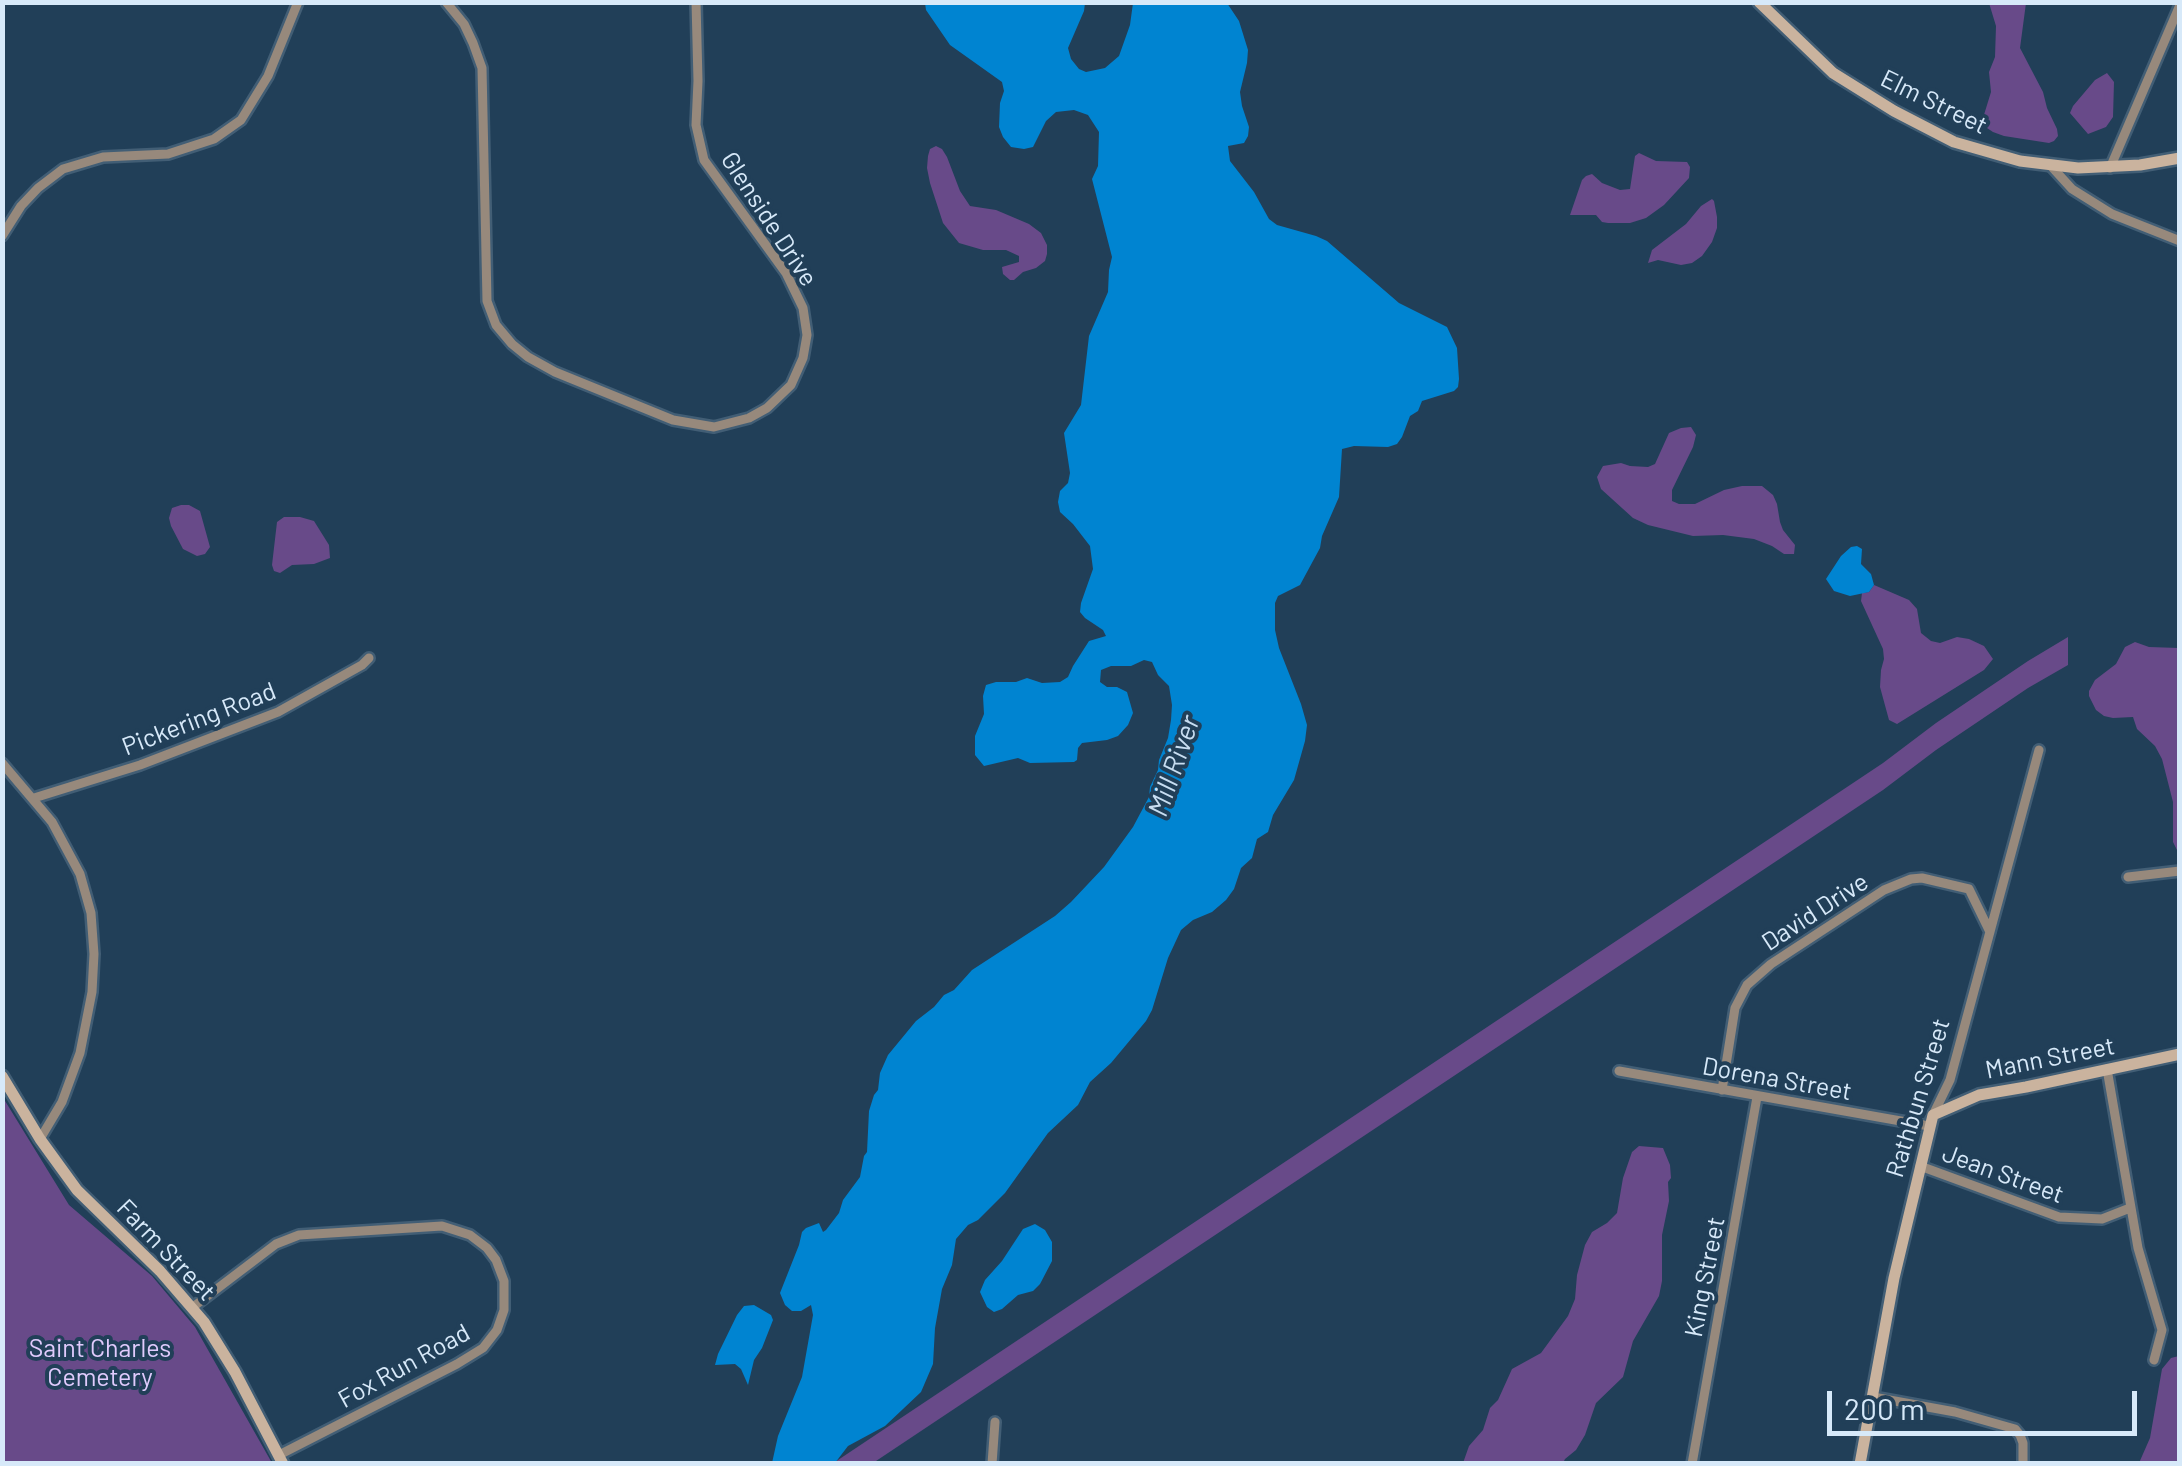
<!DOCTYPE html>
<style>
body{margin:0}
#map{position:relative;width:2182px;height:1466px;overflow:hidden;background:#213f58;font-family:Barlow,sans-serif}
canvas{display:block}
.frame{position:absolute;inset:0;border:5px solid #d7e9f9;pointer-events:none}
.scale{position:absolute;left:1827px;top:1391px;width:310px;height:45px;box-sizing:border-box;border:5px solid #d7e9f9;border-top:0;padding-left:12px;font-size:30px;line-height:35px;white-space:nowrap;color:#d7e9f9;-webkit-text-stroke:8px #213f58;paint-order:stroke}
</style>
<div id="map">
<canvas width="2182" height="1466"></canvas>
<div class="frame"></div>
<div class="scale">200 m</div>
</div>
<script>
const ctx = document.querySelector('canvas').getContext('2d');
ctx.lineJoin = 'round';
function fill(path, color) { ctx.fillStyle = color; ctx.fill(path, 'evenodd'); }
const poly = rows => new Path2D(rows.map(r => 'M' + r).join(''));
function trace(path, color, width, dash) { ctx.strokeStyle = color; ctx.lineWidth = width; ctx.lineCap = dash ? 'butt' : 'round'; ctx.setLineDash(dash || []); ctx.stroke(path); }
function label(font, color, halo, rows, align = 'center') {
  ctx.font = font + ' Barlow,sans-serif'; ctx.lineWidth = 8; ctx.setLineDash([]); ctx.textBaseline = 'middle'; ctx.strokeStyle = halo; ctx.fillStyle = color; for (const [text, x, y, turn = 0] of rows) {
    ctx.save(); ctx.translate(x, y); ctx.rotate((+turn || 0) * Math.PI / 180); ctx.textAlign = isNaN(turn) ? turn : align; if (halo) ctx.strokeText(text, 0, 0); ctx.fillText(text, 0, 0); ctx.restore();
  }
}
fill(poly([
 [1989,3,2026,3,2020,48,2043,92,2047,108,2057,129,2058,136,2054,141,2049,143,2004,136,1993,132,1984,126,1983,118,1991,92,1989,72,1995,57,1996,26],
 [2107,73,2114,82,2113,117,2106,127,2088,134,2070,113,2073,106,2095,80],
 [936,146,942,149,947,157,960,191,970,206,996,210,1029,224,1041,233,1047,245,1047,254,1045,261,1036,268,1023,272,1014,280,1010,280,1003,274,1002,267,1019,262,1019,256,1006,250,983,250,959,243,943,223,930,183,927,168,928,156,930,149],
 [1639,153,1656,161,1687,162,1690,167,1689,178,1664,205,1646,218,1630,223,1608,223,1602,222,1596,215,1570,215,1582,180,1586,176,1592,174,1602,183,1620,190,1630,189,1635,156],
 [1712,199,1714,201,1717,217,1717,228,1712,242,1702,256,1692,263,1681,265,1658,260,1648,263,1652,250,1686,224,1701,206],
 [1691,427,1696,435,1693,447,1672,490,1672,501,1679,504,1695,504,1724,490,1742,486,1762,486,1773,495,1777,504,1780,522,1783,530,1795,545,1794,554,1784,554,1772,546,1754,539,1723,535,1693,536,1648,525,1633,518,1601,489,1597,477,1603,466,1621,463,1630,466,1648,467,1655,464,1669,433,1681,428],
 [181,505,189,505,200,511,210,547,205,554,197,556,183,549,171,526,169,518,172,508],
 [284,517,300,517,314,521,329,545,330,558,314,564,292,565,280,573,274,571,272,565,277,522],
 [1874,585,1909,600,1917,609,1921,633,1931,641,1940,643,1957,637,1969,639,1984,646,1993,659,1984,670,1897,724,1889,720,1880,687,1881,670,1884,659,1883,649,1861,601,1862,593,1869,592],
 [2068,637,2068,665,2028,688,1936,750,1883,790,873,1463,832,1464,1883,763,1936,723,2028,661],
 [2135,642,2149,647,2179,648,2179,854,2173,842,2173,802,2162,759,2155,746,2137,729,2133,717,2113,718,2104,716,2096,710,2089,696,2089,691,2095,680,2116,664,2125,647],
 [2,1096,69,1205,152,1276,195,1327,272,1463,3,1462],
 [1639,1146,1663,1148,1670,1165,1671,1178,1668,1182,1669,1201,1662,1235,1662,1281,1659,1296,1633,1341,1623,1377,1596,1403,1585,1435,1576,1450,1565,1459,1563,1463,1463,1463,1469,1446,1483,1430,1490,1408,1498,1400,1512,1369,1541,1353,1568,1316,1575,1299,1577,1275,1585,1245,1592,1232,1607,1223,1617,1213,1623,1178,1632,1152],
 [2179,1356,2179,1463,2139,1463,2150,1438,2162,1369,2171,1358]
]), '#684a89');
fill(poly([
 [925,3,1085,3,1084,11,1068,48,1071,59,1079,69,1086,72,1105,68,1119,56,1130,25,1133,3,1227,3,1239,21,1248,50,1247,63,1240,92,1242,106,1249,127,1248,136,1244,143,1228,146,1230,161,1254,192,1269,219,1277,225,1316,236,1327,241,1399,303,1447,327,1457,348,1459,379,1458,387,1454,391,1422,401,1418,411,1410,416,1402,437,1397,444,1388,447,1354,446,1342,449,1339,497,1322,536,1320,548,1300,585,1278,596,1275,603,1275,630,1279,648,1301,704,1307,725,1305,741,1294,780,1273,815,1268,832,1257,839,1252,858,1241,868,1234,889,1226,900,1212,912,1193,920,1181,930,1168,958,1152,1010,1146,1021,1111,1063,1090,1082,1078,1105,1048,1133,1005,1193,978,1220,968,1225,956,1239,952,1265,942,1289,935,1328,933,1364,921,1392,885,1426,848,1446,835,1463,772,1463,778,1436,802,1377,813,1315,811,1305,801,1311,792,1311,785,1305,780,1293,799,1245,802,1232,806,1228,819,1223,823,1232,826,1230,839,1213,843,1200,860,1177,864,1156,867,1152,869,1111,874,1095,878,1090,880,1073,888,1055,916,1021,934,1007,944,995,954,990,972,970,1055,916,1071,902,1104,867,1133,827,1149,797,1150,787,1158,770,1159,760,1168,738,1171,720,1172,705,1169,686,1158,675,1152,662,1144,660,1131,666,1111,666,1101,670,1100,682,1107,687,1117,687,1127,692,1133,713,1128,725,1118,736,1107,740,1082,743,1078,748,1077,760,1074,762,1030,763,1018,758,984,766,975,755,975,736,984,714,983,696,986,685,996,682,1016,682,1027,678,1042,683,1060,682,1068,677,1073,666,1089,641,1106,636,1103,630,1085,618,1080,612,1081,603,1093,569,1090,546,1073,524,1060,512,1058,502,1060,491,1068,483,1070,473,1064,433,1081,405,1089,336,1108,292,1109,270,1112,257,1092,179,1098,166,1099,132,1088,115,1074,110,1056,112,1046,121,1033,147,1024,149,1011,147,1003,137,999,127,1000,103,1004,91,1002,82,950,45,926,10],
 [1857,546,1862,549,1861,564,1871,574,1874,585,1869,592,1850,596,1834,591,1826,579,1841,556,1851,547],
 [1035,1224,1045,1230,1052,1242,1052,1261,1040,1284,1033,1291,1018,1295,1002,1309,994,1312,987,1307,980,1292,985,1280,1002,1261,1023,1229],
 [754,1305,771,1315,773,1320,762,1348,754,1360,748,1385,741,1369,735,1364,715,1365,718,1354,737,1315,744,1306]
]), '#0084d1');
const street = poly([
 [446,2,464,24,473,43,482,68,487,301,496,325,512,344,528,357,555,372,673,420,714,427,749,418,767,408,791,385,803,358,807,335,803,308,786,273,704,160,696,125,698,81,696,2],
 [2051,166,2072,189,2112,214,2180,241],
 [2110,168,2180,5],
 [2,236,21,206,38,188,63,169,103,157,168,154,214,139,241,120,268,76,298,2],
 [2,763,52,822,80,874,91,913,94,954,92,992,80,1053,62,1102,40,1139],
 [34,798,140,765,278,712,362,665,369,658],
 [2128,877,2180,871],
 [2107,1069,2138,1248,2162,1330,2154,1360],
 [1619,1071,1929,1126],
 [1722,1090,1735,1008,1747,985,1771,964,1884,890,1911,879,1922,878,1969,889,1990,932],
 [1933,1115,1950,1080,2039,750],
 [1920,1166,2059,1217,2102,1219,2130,1208],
 [193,1307,276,1244,299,1235,442,1226,470,1235,487,1248,496,1260,504,1281,504,1310,497,1330,483,1348,457,1364,279,1455],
 [1873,1397,1955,1412,2015,1429,2020,1435,2023,1443,2023,1464],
 [992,1464,995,1422],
 [1692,1464,1757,1097]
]);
const secondary = poly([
 [1759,2,1833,73,1894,111,1954,142,2020,161,2078,168,2140,165,2180,158],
 [2,1076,40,1139,77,1190,160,1271,204,1322,235,1372,283,1464],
 [1860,1464,1894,1278,1933,1115,1979,1095,2026,1087,2180,1054]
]);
trace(street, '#425e75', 14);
trace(secondary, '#425e75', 16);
trace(street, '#97897c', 9);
trace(secondary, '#cab39e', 11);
label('25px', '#d7e9f9', '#213f58', [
 ["Elm Street",1934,102,26],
 ["Glenside Drive",769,219,57],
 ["Pickering Road",199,719,-21],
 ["David Drive",1815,912,-33],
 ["Mann Street",2050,1058,-11],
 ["Dorena Street",1777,1079,10],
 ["Rathbun Street",1918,1098,-73],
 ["Jean Street",2003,1174,20],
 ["Farm Street",166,1250,46],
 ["King Street",1705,1277,-79],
 ["Fox Run Road",404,1366,-29]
]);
label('25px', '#e1cbfd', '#213f58', [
 ["Saint Charles",100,1349],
 ["Cemetery",100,1378]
]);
label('italic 28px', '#c7ddf1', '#213f58', [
 ["Mill River",1174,766,-71]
]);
</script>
